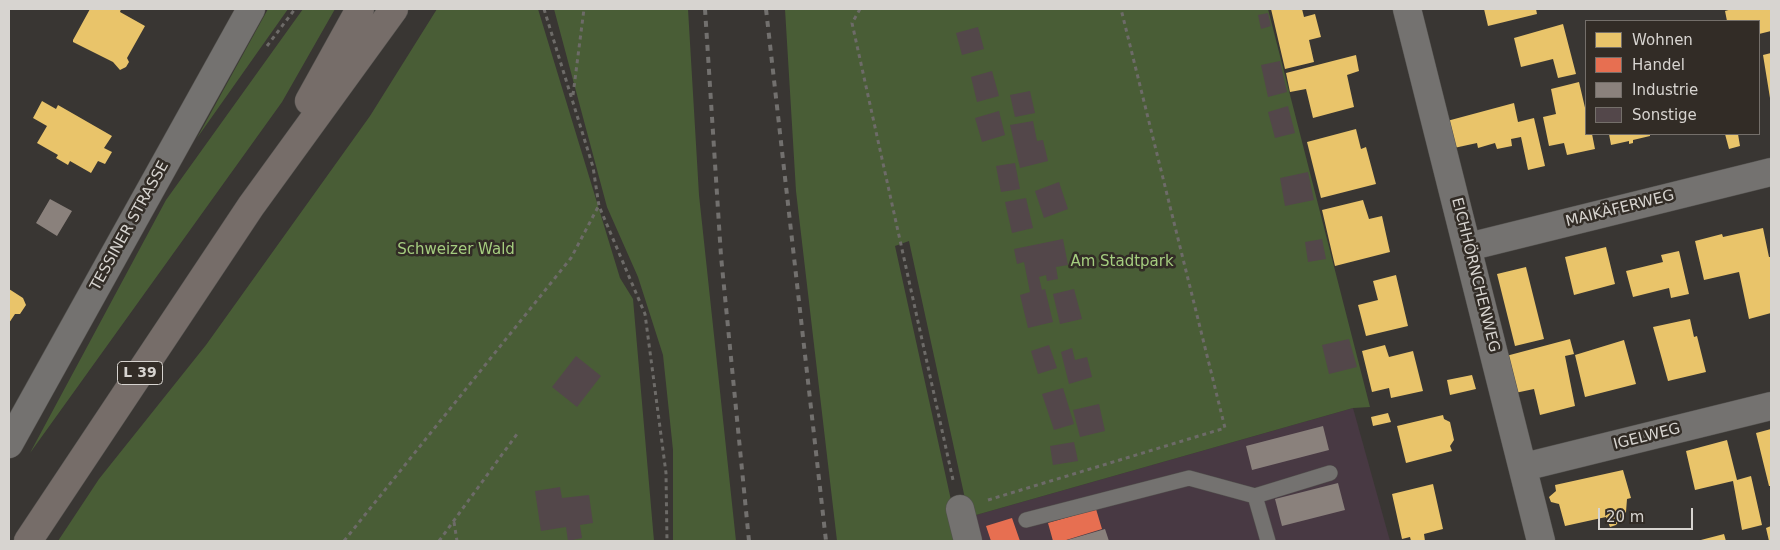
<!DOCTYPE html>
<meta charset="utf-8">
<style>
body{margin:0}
#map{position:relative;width:1780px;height:550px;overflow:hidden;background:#393633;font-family:"DejaVu Sans",sans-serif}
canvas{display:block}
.frame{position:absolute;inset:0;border:10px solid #d7d4d0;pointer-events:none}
.legend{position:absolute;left:1585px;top:20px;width:175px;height:115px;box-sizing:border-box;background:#322c26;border:1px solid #746f6a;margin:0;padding:6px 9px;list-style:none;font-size:15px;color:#d7d4d0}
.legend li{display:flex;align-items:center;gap:10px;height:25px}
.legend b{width:25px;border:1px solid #746f6a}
.scale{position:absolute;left:1598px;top:508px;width:95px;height:22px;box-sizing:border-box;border:2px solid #d7d4d0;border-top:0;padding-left:6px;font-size:15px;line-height:18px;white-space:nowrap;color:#d7d4d0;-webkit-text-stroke:4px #322c26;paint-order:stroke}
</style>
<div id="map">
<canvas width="1780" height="550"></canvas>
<div class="frame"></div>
<ul class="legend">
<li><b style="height:14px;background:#e9c46a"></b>Wohnen</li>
<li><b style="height:14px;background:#e76f51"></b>Handel</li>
<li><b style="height:14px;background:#8a817c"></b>Industrie</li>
<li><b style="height:14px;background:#53474a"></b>Sonstige</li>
</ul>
<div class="scale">20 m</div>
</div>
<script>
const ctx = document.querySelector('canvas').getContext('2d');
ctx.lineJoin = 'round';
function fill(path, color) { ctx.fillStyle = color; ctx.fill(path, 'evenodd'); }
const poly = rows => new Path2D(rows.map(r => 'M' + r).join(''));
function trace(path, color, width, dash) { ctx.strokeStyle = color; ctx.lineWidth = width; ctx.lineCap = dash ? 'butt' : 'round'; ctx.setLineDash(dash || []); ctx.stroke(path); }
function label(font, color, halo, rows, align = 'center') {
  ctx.font = font + ' "DejaVu Sans",sans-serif'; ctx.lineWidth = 5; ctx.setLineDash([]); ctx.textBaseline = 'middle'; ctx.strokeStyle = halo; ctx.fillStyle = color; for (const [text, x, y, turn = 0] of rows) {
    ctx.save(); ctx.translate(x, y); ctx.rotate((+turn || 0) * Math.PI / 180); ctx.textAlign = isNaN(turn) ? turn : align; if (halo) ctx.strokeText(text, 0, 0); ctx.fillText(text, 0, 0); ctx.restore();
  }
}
fill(poly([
 [1353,408,1390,541,975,541,969,517]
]), '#483943');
fill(poly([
 [268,9,288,9,197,138],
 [303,9,335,9,282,102,30,453,166,200],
 [437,9,538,9,620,278,633,299,654,541,58,541,99,479,206,345,370,116],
 [554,9,688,9,699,195,736,541,673,541,673,450,663,355,638,277,607,207],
 [785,9,1268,9,1370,407,1353,408,969,517,909,241,895,246,960,541,837,541,796,191]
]), '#495d36');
fill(poly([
 [90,9,121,9,120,12,145,26,127,58,129,62,126,67,120,70,113,62,73,42,73,40],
 [1271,9,1302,9,1304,17,1315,14,1321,37,1309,40,1314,62,1285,69],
 [1484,9,1536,9,1537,14,1488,26],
 [1732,9,1771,9,1771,31,1759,34,1759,21,1727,21,1725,11],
 [1563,24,1576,74,1558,78,1553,59,1521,67,1514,38],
 [1771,53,1771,98,1770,98,1763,55],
 [1356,55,1359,71,1347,75,1354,107,1313,118,1306,89,1290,92,1286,73],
 [1579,82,1586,112,1586,134,1592,134,1595,149,1567,155,1564,143,1549,146,1543,117,1556,114,1551,89],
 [42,101,56,109,58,105,112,136,104,148,112,152,105,164,98,161,91,173,70,161,68,165,56,158,58,155,37,143,47,126,33,118],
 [1514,103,1518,122,1534,118,1545,166,1528,170,1521,137,1511,139,1512,146,1497,149,1495,143,1478,148,1477,143,1454,148,1447,121],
 [1356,129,1361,149,1366,147,1376,184,1321,198,1307,142],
 [1609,134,1650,134,1650,136,1633,140,1633,143,1629,144,1629,141,1611,145],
 [1725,134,1738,134,1740,146,1729,149],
 [1363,200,1369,219,1382,216,1390,252,1335,266,1322,210],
 [1763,228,1769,257,1771,257,1771,313,1749,319,1739,272,1704,280,1695,241,1722,234,1723,237],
 [1606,247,1615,284,1574,295,1565,257],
 [1679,251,1689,294,1671,298,1669,288,1633,297,1626,271,1663,262,1661,255],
 [1526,267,1544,339,1515,346,1497,274],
 [1396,275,1408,326,1366,336,1358,305,1378,300,1373,281],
 [9,289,23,298,26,305,20,314,15,314,9,323],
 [1690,319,1694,337,1697,336,1706,372,1668,381,1653,327],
 [1570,339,1574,354,1565,356,1575,406,1540,415,1534,389,1515,393,1506,356],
 [1624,340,1636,384,1585,397,1575,355],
 [1385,345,1389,357,1413,351,1423,391,1391,398,1389,388,1372,392,1362,351],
 [1472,375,1476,389,1450,395,1447,380],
 [1388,413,1391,422,1373,426,1371,417],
 [1443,415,1444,419,1450,422,1454,440,1450,446,1452,451,1406,463,1397,426],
 [1771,429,1771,486,1769,486,1756,433],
 [1727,440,1737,480,1751,476,1762,525,1742,530,1733,481,1695,490,1686,451],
 [1623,470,1631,498,1627,499,1626,512,1616,525,1610,527,1606,517,1565,526,1559,504,1551,502,1549,497,1556,491,1555,485],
 [1433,484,1443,529,1424,534,1425,541,1411,541,1410,537,1402,539,1392,494],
 [1771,526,1771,541,1769,541,1766,528],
 [1724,534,1726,541,1697,541]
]), '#e9c46a');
fill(poly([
 [1096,509,1102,529,1063,541,1053,541,1048,523],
 [1012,518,1020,541,991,541,986,526]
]), '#e76f51');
fill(poly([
 [50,199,72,211,57,236,36,223],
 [1323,426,1329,450,1252,470,1246,446],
 [1338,483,1345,510,1282,526,1275,499],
 [1105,529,1109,541,1064,541]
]), '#8a817c');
fill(poly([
 [1268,13,1271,26,1261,29,1258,15],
 [978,27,984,49,962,55,956,33],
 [1280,61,1287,92,1268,97,1261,65],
 [992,71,999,96,977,102,971,77],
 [1030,91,1035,113,1015,117,1010,95],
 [1288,106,1295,133,1275,138,1268,112],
 [999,111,1005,135,982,142,975,118],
 [1033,121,1037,141,1043,140,1048,161,1020,168,1010,125],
 [1015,163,1020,189,1001,192,996,166],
 [1308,172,1314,200,1285,206,1280,178],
 [1059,182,1068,209,1044,218,1035,191],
 [1026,198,1033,228,1012,233,1005,202],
 [1063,239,1068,265,1056,267,1058,279,1047,281,1046,275,1039,277,1042,290,1045,289,1053,322,1028,328,1020,295,1030,292,1024,262,1017,264,1014,249],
 [1322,239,1326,259,1308,262,1305,242],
 [1074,289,1082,319,1060,324,1053,294],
 [1349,339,1357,367,1329,374,1322,345],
 [1049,345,1057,368,1038,374,1031,351],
 [1072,348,1075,360,1087,357,1092,377,1069,384,1061,352],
 [576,356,601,376,577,407,552,387],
 [1063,388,1074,424,1054,430,1042,394],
 [1099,404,1105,431,1080,437,1073,410],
 [1074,442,1078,461,1053,465,1050,446],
 [560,487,562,498,589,495,593,523,580,525,582,538,568,541,566,527,541,531,535,491]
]), '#53474a');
const lane = poly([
 [1026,520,1189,478,1255,496],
 [1268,541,1255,496,1330,473]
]);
const street = poly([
 [1407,9,1541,541],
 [1468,247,1771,172],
 [9,444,251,9],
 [1524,467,1771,406],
 [960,509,968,541]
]);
const primary = poly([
 [309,101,360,9],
 [28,541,251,206,394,9]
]);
trace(lane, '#54524f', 16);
trace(street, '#54524f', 29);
trace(primary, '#54524f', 29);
trace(poly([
 [544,9,593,167,599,206,645,314,666,473,667,541],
 [860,9,852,23,953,480],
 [267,46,295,9],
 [573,95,584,9],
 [988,500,1225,428,1121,9],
 [454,522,457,541],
 [344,541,571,258,598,207],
 [439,541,517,434]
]), '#6d6b68', 3, [4, 4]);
trace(lane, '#747270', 15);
trace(street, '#747270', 28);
trace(primary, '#766d69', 28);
trace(poly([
 [705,9,721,256,749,541],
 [766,9,826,541]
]), '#72706e', 4, [6, 6]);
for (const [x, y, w] of [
 [140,373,45]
]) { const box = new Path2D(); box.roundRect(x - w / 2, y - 11.5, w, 23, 4); ctx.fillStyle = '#322c26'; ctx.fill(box); trace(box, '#d7d4d0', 1); }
label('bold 14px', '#d7d4d0', null, [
 ["L 39",140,373]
]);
label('15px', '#d7d4d0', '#322c26', [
 ["MAIKÄFERWEG",1620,209,-14],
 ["TESSINER STRASSE",130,226,-61],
 ["EICHHÖRNCHENWEG",1475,275,76],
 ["IGELWEG",1647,437,-14]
]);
label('15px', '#a5cd7f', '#322c26', [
 ["Schweizer Wald",456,250],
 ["Am Stadtpark",1122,262]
]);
</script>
